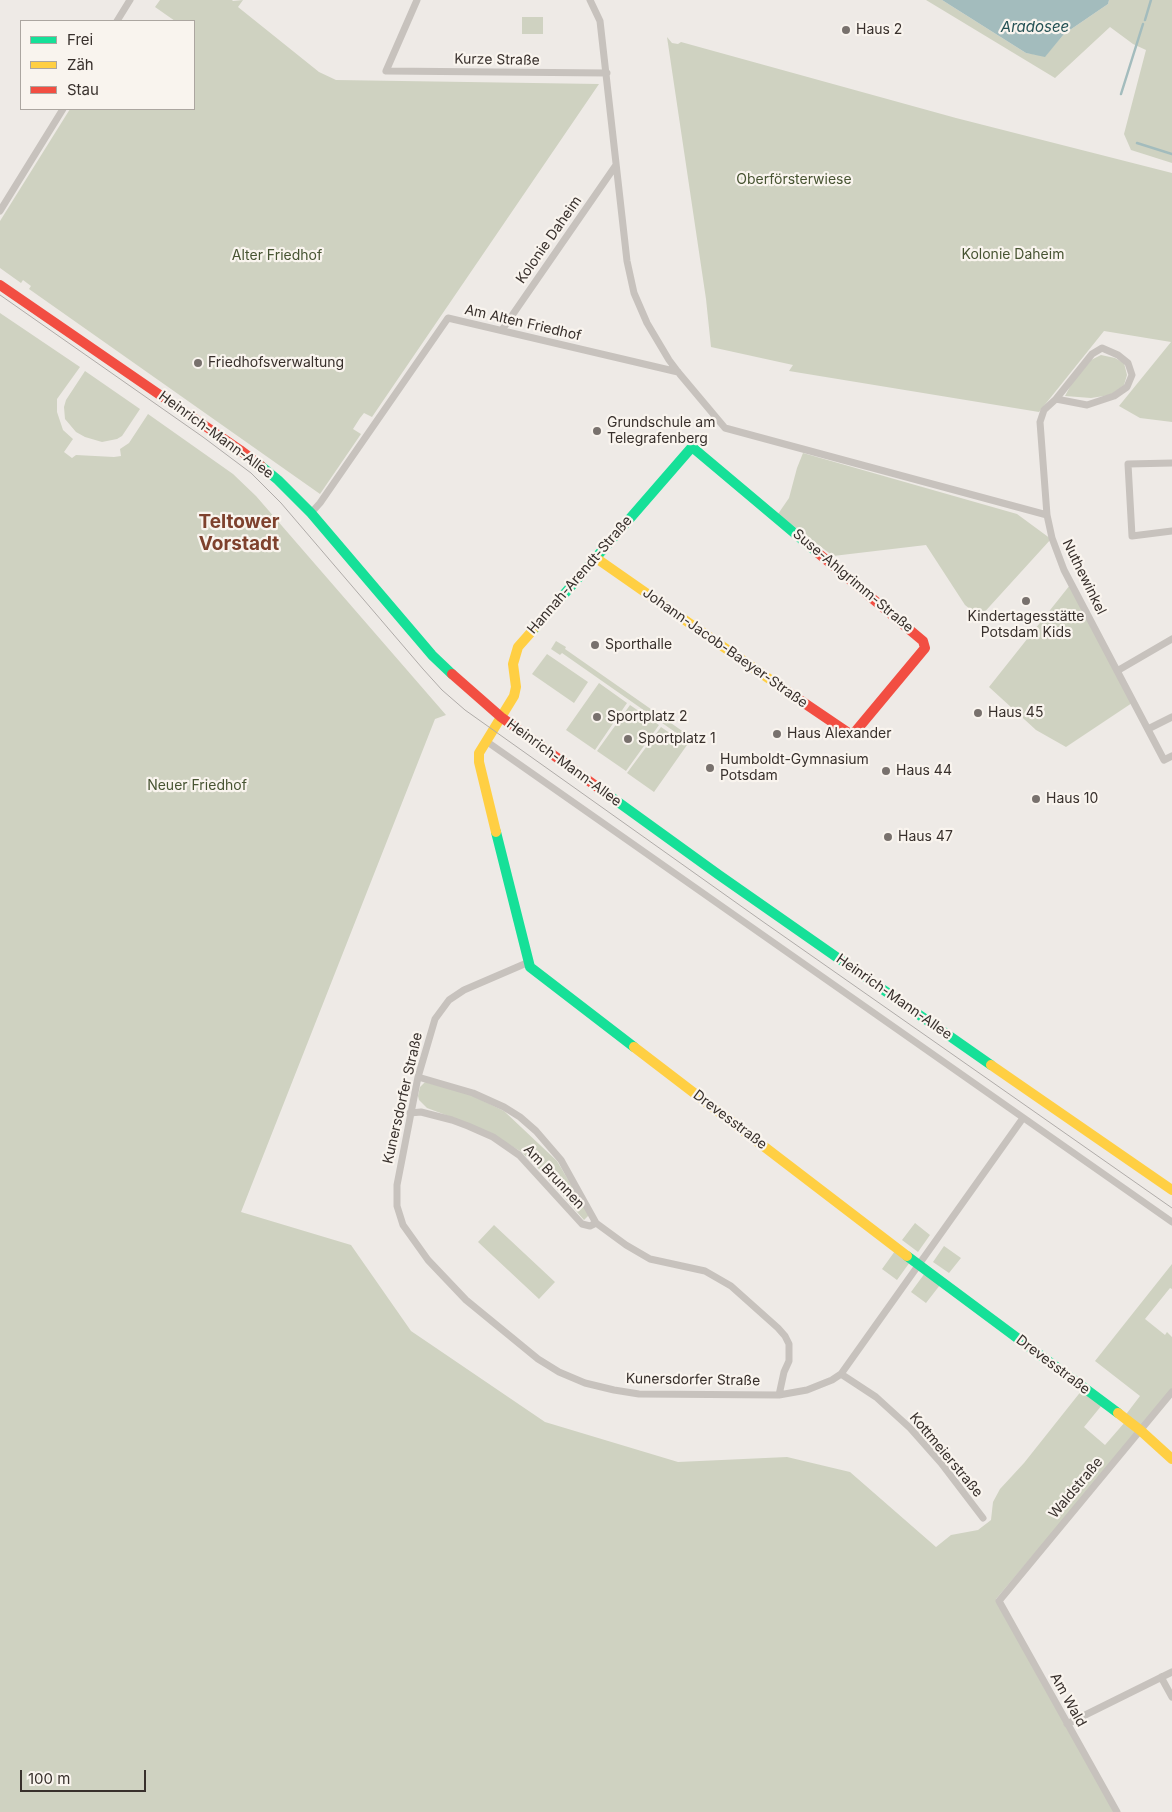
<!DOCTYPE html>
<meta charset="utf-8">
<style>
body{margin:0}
#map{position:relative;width:1172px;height:1812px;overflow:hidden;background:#eeeae6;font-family:Inter,sans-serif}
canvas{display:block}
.legend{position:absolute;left:20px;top:20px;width:175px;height:90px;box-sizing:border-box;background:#f9f4ee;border:1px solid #aca6a0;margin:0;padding:6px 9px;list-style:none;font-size:15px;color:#38302c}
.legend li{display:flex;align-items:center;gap:10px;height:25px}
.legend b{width:25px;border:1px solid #aca6a0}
.scale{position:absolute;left:20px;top:1770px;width:126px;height:22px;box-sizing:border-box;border:2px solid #38302c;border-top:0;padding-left:6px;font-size:15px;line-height:18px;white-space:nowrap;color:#38302c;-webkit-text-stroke:4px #f9f4ee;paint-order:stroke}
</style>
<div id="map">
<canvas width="1172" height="1812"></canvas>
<ul class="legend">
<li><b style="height:6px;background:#16e098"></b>Frei</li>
<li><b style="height:6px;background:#ffcf43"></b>Zäh</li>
<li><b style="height:6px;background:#f24e42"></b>Stau</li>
</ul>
<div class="scale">100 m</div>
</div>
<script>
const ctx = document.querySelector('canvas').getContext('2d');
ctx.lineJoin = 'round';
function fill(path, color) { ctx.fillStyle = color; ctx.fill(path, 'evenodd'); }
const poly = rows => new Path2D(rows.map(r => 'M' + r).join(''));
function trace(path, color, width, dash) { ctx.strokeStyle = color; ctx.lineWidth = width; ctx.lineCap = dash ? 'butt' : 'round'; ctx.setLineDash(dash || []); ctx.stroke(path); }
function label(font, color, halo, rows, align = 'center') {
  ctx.font = font + ' Inter,sans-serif'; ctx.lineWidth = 4.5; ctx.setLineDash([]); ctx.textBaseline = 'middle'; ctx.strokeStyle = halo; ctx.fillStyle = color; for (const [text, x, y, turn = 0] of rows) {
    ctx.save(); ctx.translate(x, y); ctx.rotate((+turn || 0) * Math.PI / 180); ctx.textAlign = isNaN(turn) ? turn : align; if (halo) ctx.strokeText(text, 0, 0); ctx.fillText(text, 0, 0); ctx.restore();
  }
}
fill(poly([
 [160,0,232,0,233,1,243,0,238,7,319,72,336,80,599,84,372,417,364,413,360,418,353,429,361,434,320,494,29,289,31,286,23,280,21,283,0,268,0,221,70,109,194,109,194,21,175,21,155,7],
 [926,0,942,0,1026,53,1045,56,1064,34,1108,4,1109,0,1172,0,1172,163,1131,150,1124,134,1146,50,1133,44,1110,27,1055,78],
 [522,17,543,17,543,34,522,34],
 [667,37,672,43,678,44,681,42,956,118,1172,173,1172,422,1140,418,1119,406,1171,342,1104,331,1039,412,789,371,793,365,711,347,706,299],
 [0,313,80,367,57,399,57,412,63,430,73,439,64,452,72,458,76,455,114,457,121,456,120,449,129,443,148,414,233,474,256,496,446,715,435,719,241,1212,351,1245,411,1331,545,1422,678,1462,787,1457,850,1472,936,1547,951,1535,978,1530,991,1520,993,1502,1000,1489,1024,1463,1082,1390,1102,1405,1084,1427,1105,1445,1125,1422,1138,1431,996,1599,1115,1812,0,1812],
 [1101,355,1115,358,1124,363,1127,375,1124,385,1110,395,1091,398,1065,396,1072,383,1091,360],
 [85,371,140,409,122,436,117,439,102,442,85,437,76,432,65,419,64,407,66,400],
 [803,453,1017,514,1051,539,980,617,965,605,926,545,833,556,778,514,789,498,797,468],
 [1070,585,1132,703,1066,747,1036,730,989,687],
 [556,641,566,647,565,649,688,735,685,739,562,653,560,655,551,649],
 [547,654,588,682,574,703,532,674],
 [599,683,627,703,595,750,566,730],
 [630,705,659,725,626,771,597,751],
 [661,727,687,745,654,792,627,773],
 [425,1082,471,1095,504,1111,557,1161,589,1215,584,1220,543,1173,520,1151,496,1137,462,1121,427,1108,419,1100,418,1096,420,1087],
 [915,1223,930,1235,918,1252,902,1240],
 [494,1225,555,1282,539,1299,478,1242],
 [944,1246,961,1258,949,1273,933,1262],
 [895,1251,910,1262,897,1280,882,1269],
 [1172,1264,1172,1289,1170,1288,1145,1319,1165,1335,1167,1332,1172,1337,1172,1389,1140,1429,1124,1417,1140,1396,1095,1361],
 [925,1273,940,1285,926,1303,911,1292]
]), '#cfd2c1');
fill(poly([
 [942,0,1109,0,1108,4,1064,34,1045,57,1026,53]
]), '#a3bcbd');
trace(poly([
 [1145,20,1151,0],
 [1121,94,1143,24],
 [1137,143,1172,154]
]), '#a3bcbd', 2.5);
trace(poly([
 [417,0,386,71,607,73],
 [590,0,600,21,627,261,634,293,647,323,669,360,678,372,725,428,1047,515],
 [117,21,130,0],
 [0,211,63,109],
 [502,330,616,165],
 [1056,399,1092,354,1102,348,1118,355,1128,363,1132,375,1127,387,1114,396,1087,405,1056,399,1044,410,1040,422,1047,515,1052,538,1064,570,1164,760,1172,756],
 [1172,463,1128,464,1132,536,1172,531],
 [311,513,320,503,448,318,678,372],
 [1117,671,1172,639],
 [1148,729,1172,717],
 [486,741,1172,1222],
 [529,962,464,990,449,1000,435,1019,418,1077,397,1185,397,1206,403,1225,428,1260,466,1300,538,1359,559,1372,585,1383,614,1390,639,1394,779,1395,807,1390,832,1380,841,1374,1023,1118],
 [418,1077,473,1093,504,1107,520,1117,536,1131,561,1160,596,1223,626,1245,650,1259,705,1271,731,1286,778,1328,785,1336,789,1344,789,1361,784,1372,779,1395],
 [410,1113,421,1112,452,1120,468,1126,493,1137,519,1155,582,1224,590,1226,596,1223],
 [841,1374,876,1397,910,1428,941,1463,983,1518],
 [1161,1677,1172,1697],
 [1067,1724,1172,1672],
 [1117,1812,999,1601,1172,1392]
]), '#c7c2bd', 7);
trace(poly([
 [261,466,278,480,311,513,432,655,452,674],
 [533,630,692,447,818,553],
 [600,789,719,875,991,1065],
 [496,832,530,967,634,1047],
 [907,1256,1118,1413]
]), '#16e098', 10);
trace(poly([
 [596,558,788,692],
 [496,832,479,762,479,753,514,696,516,687,513,664,518,647,533,630],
 [634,1047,907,1256],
 [991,1065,1172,1190],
 [1118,1413,1140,1430,1172,1459]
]), '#ffcf43', 10);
trace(poly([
 [0,285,240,450,261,466],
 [452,674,501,717,600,789],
 [788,692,850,734,855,732,925,648,923,641,818,553]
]), '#f24e42', 10);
trace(poly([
 [0,295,203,437,251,473,281,503,423,669,442,690,465,710,762,921,1172,1208]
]), '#afaba8', 1);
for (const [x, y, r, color] of [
 [846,30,5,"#78716d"],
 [198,363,5,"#78716d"],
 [597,431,5,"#78716d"],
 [1026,601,5,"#78716d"],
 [595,645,5,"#78716d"],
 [978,713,5,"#78716d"],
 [597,717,5,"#78716d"],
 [777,734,5,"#78716d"],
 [628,739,5,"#78716d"],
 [710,768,5,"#78716d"],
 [886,771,5,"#78716d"],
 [1036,799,5,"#78716d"],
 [888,837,5,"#78716d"]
]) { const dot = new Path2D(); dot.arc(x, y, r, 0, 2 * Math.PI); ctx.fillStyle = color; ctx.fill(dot); trace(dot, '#f9f4ee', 2); }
label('14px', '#38302c', '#f9f4ee', [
 ["Haus 2",856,30],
 ["Friedhofsverwaltung",208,363],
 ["Grundschule am",607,423],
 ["Telegrafenberg",607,439],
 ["Kindertagesstätte",1026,617,"center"],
 ["Potsdam Kids",1026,633,"center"],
 ["Sporthalle",605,645],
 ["Haus 45",988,713],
 ["Sportplatz 2",607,717],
 ["Haus Alexander",787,734],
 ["Sportplatz 1",638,739],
 ["Humboldt-Gymnasium",720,760],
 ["Potsdam",720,776],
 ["Haus 44",896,771],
 ["Haus 10",1046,799],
 ["Haus 47",898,837]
], 'left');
label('14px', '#38302c', '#f9f4ee', [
 ["Kurze Straße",497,60,1],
 ["Kolonie Daheim",549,240,-55],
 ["Am Alten Friedhof",523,323,13],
 ["Heinrich-Mann-Allee",216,435,36],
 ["Hannah-Arendt-Straße",580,575,-49],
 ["Nuthewinkel",1084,577,64],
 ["Suse-Ahlgrimm-Straße",853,581,40],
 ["Johann-Jacob-Baeyer-Straße",725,648,35],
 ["Heinrich-Mann-Allee",564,763,36],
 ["Heinrich-Mann-Allee",894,997,35],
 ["Kunersdorfer Straße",403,1098,-77],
 ["Drevesstraße",730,1120,37],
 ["Am Brunnen",554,1177,47],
 ["Drevesstraße",1053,1365,37],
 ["Kunersdorfer Straße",693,1380,1],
 ["Kottmeierstraße",946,1455,50],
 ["Waldstraße",1076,1488,-50],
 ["Am Wald",1068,1700,61]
]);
label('14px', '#475432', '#f9f4ee', [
 ["Oberförsterwiese",794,180],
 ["Kolonie Daheim",1013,255],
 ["Alter Friedhof",277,256],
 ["Neuer Friedhof",197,786]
]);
label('italic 15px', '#255255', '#f9f4ee', [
 ["Aradosee",1035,27]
]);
label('bold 19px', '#7e412d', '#f9f4ee', [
 ["Teltower",239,522],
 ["Vorstadt",239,544]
]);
</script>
